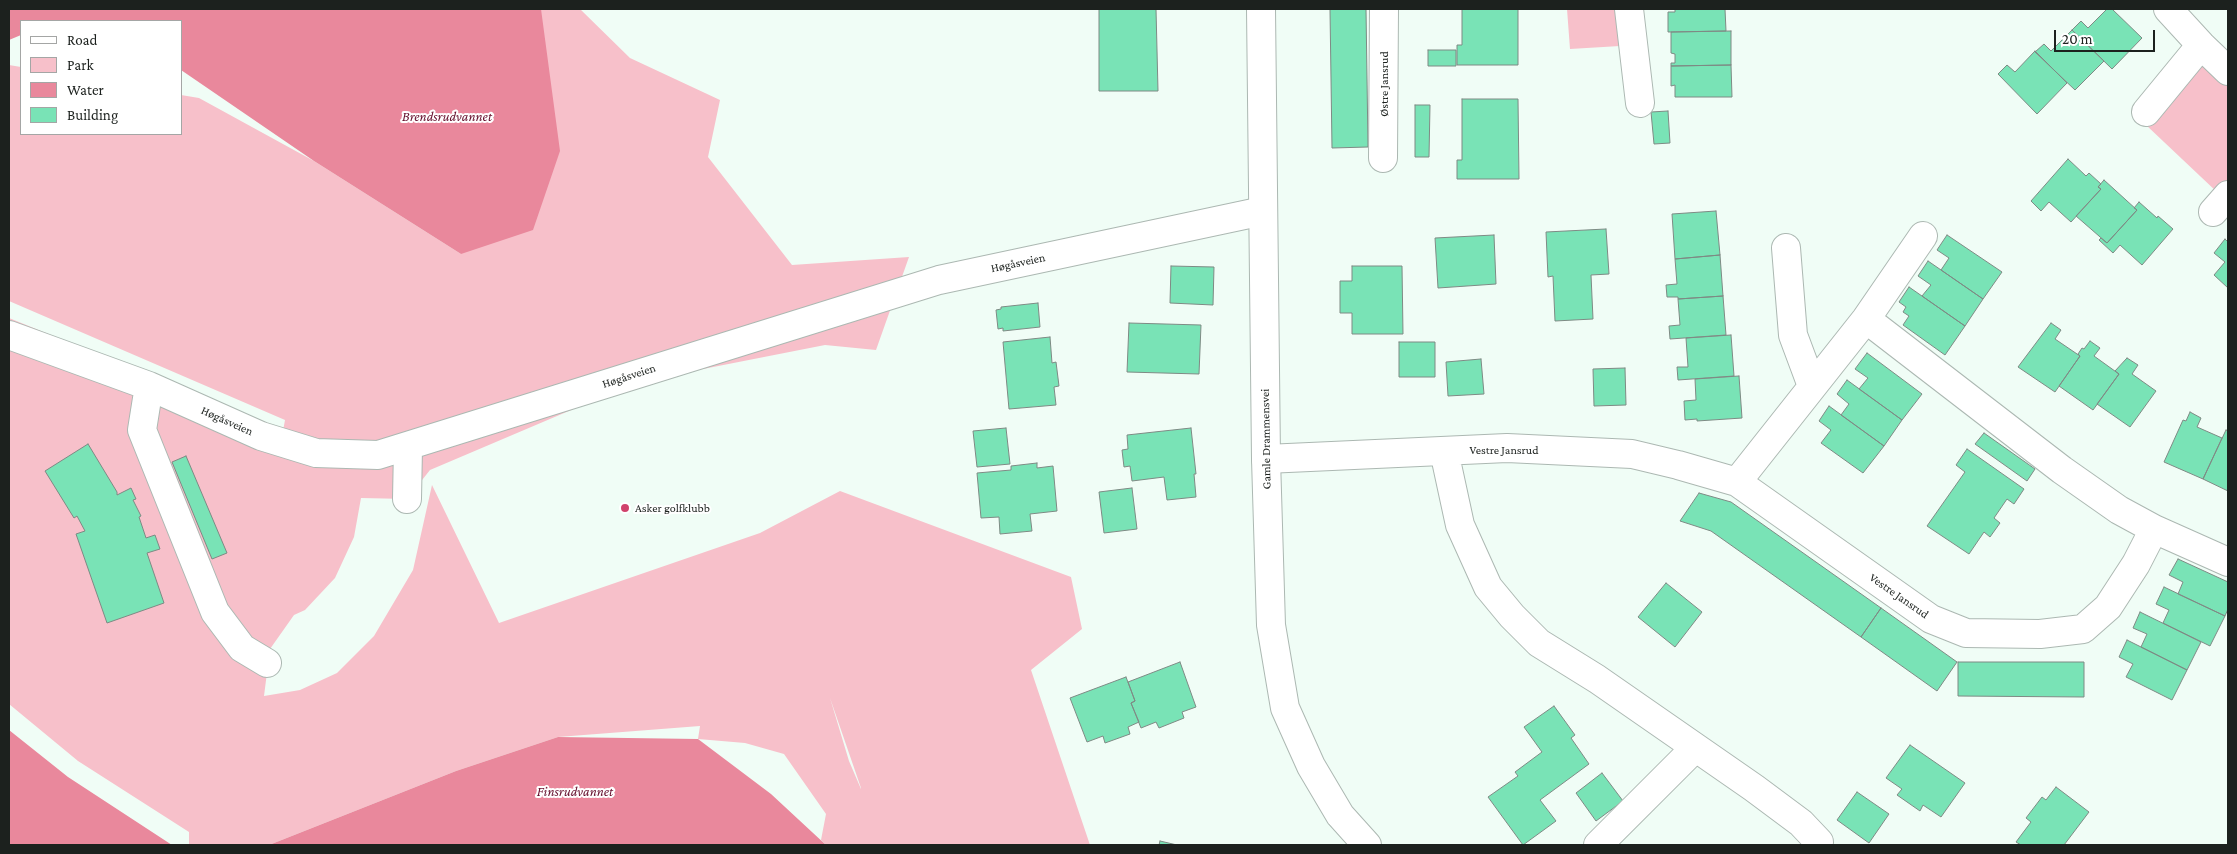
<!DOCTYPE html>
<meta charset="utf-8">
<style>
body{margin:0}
#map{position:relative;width:2237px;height:854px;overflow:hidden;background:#f0fdf6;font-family:"Crimson Pro",serif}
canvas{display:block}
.frame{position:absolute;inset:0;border:10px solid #1c211e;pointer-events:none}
.legend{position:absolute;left:20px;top:20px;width:162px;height:115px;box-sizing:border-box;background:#fff;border:1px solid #a4a6a5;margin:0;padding:6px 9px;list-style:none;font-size:15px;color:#1c211e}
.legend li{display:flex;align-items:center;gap:10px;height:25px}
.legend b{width:25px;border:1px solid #a4a6a5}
.scale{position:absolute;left:2054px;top:30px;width:101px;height:22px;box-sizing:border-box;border:2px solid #1c211e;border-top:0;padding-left:6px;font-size:15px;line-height:18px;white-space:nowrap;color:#1c211e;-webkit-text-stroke:4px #fff;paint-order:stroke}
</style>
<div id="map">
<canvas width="2237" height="854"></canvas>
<div class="frame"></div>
<ul class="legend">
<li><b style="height:6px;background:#fff"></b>Road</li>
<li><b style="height:14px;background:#f7c0ca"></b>Park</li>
<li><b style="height:14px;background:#e9889c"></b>Water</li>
<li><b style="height:14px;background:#79e3b6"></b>Building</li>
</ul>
<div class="scale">20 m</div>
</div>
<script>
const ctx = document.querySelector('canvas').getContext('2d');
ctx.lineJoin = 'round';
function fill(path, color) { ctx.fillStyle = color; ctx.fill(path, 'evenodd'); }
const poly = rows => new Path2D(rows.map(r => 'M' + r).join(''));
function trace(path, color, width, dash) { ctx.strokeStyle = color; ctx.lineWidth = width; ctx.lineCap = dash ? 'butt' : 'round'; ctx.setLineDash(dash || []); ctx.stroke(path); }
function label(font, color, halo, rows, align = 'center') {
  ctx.font = font + ' "Crimson Pro",serif'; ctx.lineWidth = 4; ctx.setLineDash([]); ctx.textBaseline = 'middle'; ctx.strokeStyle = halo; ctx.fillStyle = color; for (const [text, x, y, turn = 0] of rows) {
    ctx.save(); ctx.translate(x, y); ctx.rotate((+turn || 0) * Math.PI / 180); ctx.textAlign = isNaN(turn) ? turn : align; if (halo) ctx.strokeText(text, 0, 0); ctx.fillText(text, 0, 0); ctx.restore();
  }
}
fill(poly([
 [541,9,580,9,630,58,720,100,708,157,792,265,909,257,876,350,825,345,637,382,430,470,407,499,361,498,354,537,335,578,305,610,294,615,270,649,264,696,300,690,337,673,374,636,413,570,432,485,499,623,760,533,840,491,1071,577,1082,629,1031,670,1090,845,826,845,821,840,826,814,784,754,745,743,698,739,700,726,558,737,456,771,269,845,189,845,189,832,78,761,9,704,9,318,273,425,283,431,285,420,9,301,9,65,21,67,21,134,181,134,181,95,199,98,314,161,461,254],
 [830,698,861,788,861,789,849,761],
 [1567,9,1617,9,1620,46,1570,49],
 [2202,59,2228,86,2228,182,2218,193,2146,125]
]), '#f7c0ca');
fill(poly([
 [9,9,541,9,560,151,533,230,461,254,314,161,181,70,181,21,21,21,21,35,9,40],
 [9,730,68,777,172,845,9,845],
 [558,737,698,739,771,794,826,845,269,845,456,771]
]), '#e9889c');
const building = poly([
 [1099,9,1156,9,1158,91,1099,91,1099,9],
 [1330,9,1366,9,1368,147,1332,148,1330,9],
 [1462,9,1518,9,1518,65,1457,65,1457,45,1462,45,1462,9],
 [1675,9,1725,9,1726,31,1668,32,1668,12,1675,12,1675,9],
 [2107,9,2112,9,2142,38,2112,69,2072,30,2081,21,2088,28,2107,9],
 [2072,30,2104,61,2075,90,2035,52,2044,44,2051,51,2072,30],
 [1731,31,1731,65,1671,66,1671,63,1675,63,1675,54,1671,53,1671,32,1731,31],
 [1428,50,1456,50,1456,66,1428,66,1428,50],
 [2035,51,2067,83,2037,114,1998,74,2007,65,2015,72,2035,51],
 [1731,65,1732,97,1675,97,1675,85,1671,86,1671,66,1731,65],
 [1462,99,1518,99,1519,179,1457,179,1457,160,1462,160,1462,99],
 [1415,105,1430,105,1429,157,1415,157,1415,105],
 [1668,111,1670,143,1654,144,1651,112,1668,111],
 [2068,159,2086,176,2089,173,2101,184,2098,187,2101,189,2071,222,2049,202,2041,211,2031,201,2068,159],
 [2104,180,2137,210,2107,243,2076,216,2101,189,2098,187,2104,180],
 [2139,202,2157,218,2158,216,2173,229,2142,265,2120,245,2113,253,2099,240,2101,238,2107,243,2137,210,2134,208,2139,202],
 [1716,211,1720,255,1675,259,1672,214,1716,211],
 [1606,229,1609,274,1591,275,1593,319,1555,321,1553,276,1548,277,1546,232,1606,229],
 [1494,235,1496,284,1438,288,1435,238,1494,235],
 [1947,235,2002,272,1983,299,1941,270,1949,258,1937,250,1947,235],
 [2225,239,2228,242,2228,288,2214,275,2225,262,2214,253,2225,239],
 [1720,255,1723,296,1678,299,1678,297,1667,297,1666,285,1677,284,1675,259,1720,255],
 [1928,261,1983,299,1965,326,1922,296,1931,285,1918,276,1928,261],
 [1171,266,1214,267,1213,305,1170,303,1171,266],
 [1352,266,1402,266,1403,334,1352,334,1352,313,1340,313,1340,281,1352,281,1352,266],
 [1909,287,1965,326,1945,355,1903,325,1909,316,1903,312,1906,307,1899,302,1909,287],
 [1723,296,1726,335,1670,339,1669,326,1680,325,1678,299,1723,296],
 [1038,303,1040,327,1003,331,1003,328,998,329,996,310,1001,309,1001,307,1038,303],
 [1129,323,1201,325,1199,374,1127,372,1129,323],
 [2051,323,2061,330,2055,339,2080,356,2055,392,2018,367,2051,323],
 [1731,335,1734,376,1678,380,1677,367,1688,367,1686,338,1731,335],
 [1050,337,1052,363,1056,362,1059,386,1054,387,1056,405,1009,409,1003,342,1050,337],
 [2090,341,2100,348,2094,356,2119,374,2093,410,2059,386,2080,356,2078,354,2082,348,2084,349,2090,341],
 [1399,342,1435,342,1435,377,1399,377,1399,342],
 [1867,353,1922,394,1902,420,1859,389,1868,378,1855,369,1867,353],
 [2127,358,2138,365,2132,374,2156,391,2130,427,2097,404,2119,374,2115,371,2127,358],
 [1481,359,1484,394,1448,396,1446,362,1481,359],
 [1625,368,1626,405,1594,406,1593,369,1625,368],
 [1739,376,1742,418,1697,421,1697,419,1685,420,1684,401,1696,400,1695,379,1739,376],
 [1847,380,1902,420,1884,446,1841,415,1849,404,1837,394,1847,380],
 [1829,406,1884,446,1863,473,1821,443,1831,430,1819,421,1829,406],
 [2190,412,2201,418,2197,427,2222,438,2203,479,2164,462,2183,420,2186,421,2190,412],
 [1006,428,1010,464,977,467,973,431,1006,428],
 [1191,428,1196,474,1194,474,1196,497,1167,500,1164,477,1132,481,1130,466,1124,467,1122,450,1128,449,1127,435,1191,428],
 [2226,430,2228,431,2228,491,2203,479,2226,430],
 [1984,433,2035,469,2027,481,1975,444,1984,433],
 [88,444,117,492,117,495,131,488,136,499,133,500,141,516,139,517,146,538,155,535,160,549,147,553,164,603,107,623,76,534,85,531,77,516,74,518,45,471,88,444],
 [1967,449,2024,489,2014,504,2007,499,1994,518,2000,523,1990,537,1984,532,1969,554,1927,526,1965,472,1956,465,1967,449],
 [186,456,227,553,212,559,172,462,186,456],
 [1037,463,1037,468,1053,466,1057,511,1030,514,1032,531,1000,534,999,517,981,518,977,473,1011,470,1011,466,1037,463],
 [1132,488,1137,529,1104,533,1099,492,1132,488],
 [1699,493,1731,502,1881,608,1861,637,1711,531,1680,521,1699,493],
 [2178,559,2228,582,2228,609,2225,616,2178,594,2183,582,2169,575,2178,559],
 [1666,583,1702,612,1675,647,1638,617,1666,583],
 [2164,587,2225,616,2210,646,2163,623,2169,610,2156,604,2164,587],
 [1881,608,1957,662,1937,691,1861,637,1881,608],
 [2140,612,2201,642,2187,670,2141,647,2147,634,2133,628,2140,612],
 [2127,640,2187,670,2172,700,2126,677,2133,664,2119,657,2127,640],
 [1180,662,1196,707,1182,712,1184,718,1159,728,1156,722,1141,728,1131,703,1135,701,1128,682,1180,662],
 [1958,662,2084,662,2084,697,1958,696,1958,662],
 [1126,677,1135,701,1131,703,1139,722,1128,727,1130,734,1105,743,1103,736,1087,742,1070,698,1126,677],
 [1554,706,1575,735,1571,738,1589,764,1540,800,1556,821,1523,845,1488,797,1518,776,1515,772,1542,752,1524,727,1554,706],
 [1910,745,1965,783,1941,817,1923,805,1920,811,1897,795,1902,789,1886,778,1910,745],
 [1602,773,1623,801,1596,821,1576,793,1602,773],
 [2056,787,2089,812,2064,845,2021,845,2016,842,2031,822,2026,818,2042,797,2046,800,2056,787],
 [1857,792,1889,814,1869,843,1837,820,1857,792],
 [1160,841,1177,845,1159,845,1160,841]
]);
fill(building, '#79e3b6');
trace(building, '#7e8a84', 1);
const minor = poly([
 [1629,9,1640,103],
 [2168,9,2201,45,2228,71],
 [2146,112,2201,45],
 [1383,158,1384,9],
 [2213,212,2228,195],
 [1786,248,1793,335,1812,386],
 [1866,319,2062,470,2119,510,2154,529,2228,562],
 [9,335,149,386,261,436,316,453,378,455,939,280,1263,211],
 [149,386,142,430,215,612,242,648,267,663],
 [1444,451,1460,525,1488,587,1512,616,1539,643,1597,679,1754,788,1801,823,1819,842],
 [1266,459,1507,448,1632,454,1678,465,1737,482,1931,619,1966,633,2040,634,2083,629,2108,607,2136,564,2154,529],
 [1737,482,1866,319,1923,236],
 [407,499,408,448],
 [1598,845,1695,748]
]);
const major = poly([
 [1261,9,1266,459,1271,625,1285,708,1311,766,1340,815,1367,845]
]);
trace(minor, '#acb8b2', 30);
trace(major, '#acb8b2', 30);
trace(minor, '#fff', 28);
trace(major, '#fff', 28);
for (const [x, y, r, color] of [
 [625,508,5,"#d0426b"]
]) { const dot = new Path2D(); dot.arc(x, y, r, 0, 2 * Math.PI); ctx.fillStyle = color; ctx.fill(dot); trace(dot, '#fff', 2); }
label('12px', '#1c211e', '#fff', [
 ["Østre Jansrud",1384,84,-90],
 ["Høgåsveien",1018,263,-12],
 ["Høgåsveien",629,376,-18],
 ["Høgåsveien",227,421,24],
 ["Gamle Drammensvei",1266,439,-91],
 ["Vestre Jansrud",1504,450],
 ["Vestre Jansrud",1899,596,35]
]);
label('12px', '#1c211e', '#fff', [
 ["Asker golfklubb",635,508]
], 'left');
label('italic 14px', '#650e2c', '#fff', [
 ["Brendsrudvannet",447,117],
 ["Finsrudvannet",575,792]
]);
</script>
